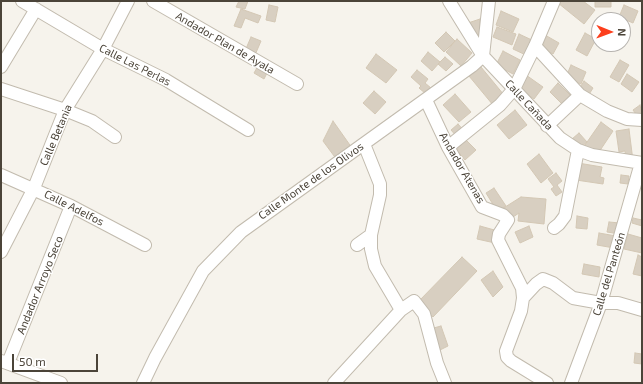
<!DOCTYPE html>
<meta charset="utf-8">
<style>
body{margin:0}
#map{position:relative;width:643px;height:384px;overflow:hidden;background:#f6f3ec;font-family:"Exo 2",sans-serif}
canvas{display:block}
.frame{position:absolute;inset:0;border:2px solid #4b4439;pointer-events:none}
.north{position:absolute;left:591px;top:12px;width:40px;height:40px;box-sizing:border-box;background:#fff;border:1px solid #b7b4b0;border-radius:50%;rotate:91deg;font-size:11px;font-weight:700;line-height:16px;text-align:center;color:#4b4439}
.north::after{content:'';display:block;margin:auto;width:14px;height:18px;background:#fc3f1d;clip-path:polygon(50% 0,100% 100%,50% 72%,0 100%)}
.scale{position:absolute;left:12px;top:354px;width:86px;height:18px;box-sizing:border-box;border:2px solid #4b4439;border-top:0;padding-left:5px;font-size:12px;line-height:14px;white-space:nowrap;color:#4b4439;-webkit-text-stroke:3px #fff;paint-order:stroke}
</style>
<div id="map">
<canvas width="643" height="384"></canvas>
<div class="frame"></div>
<div class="north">N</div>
<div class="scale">50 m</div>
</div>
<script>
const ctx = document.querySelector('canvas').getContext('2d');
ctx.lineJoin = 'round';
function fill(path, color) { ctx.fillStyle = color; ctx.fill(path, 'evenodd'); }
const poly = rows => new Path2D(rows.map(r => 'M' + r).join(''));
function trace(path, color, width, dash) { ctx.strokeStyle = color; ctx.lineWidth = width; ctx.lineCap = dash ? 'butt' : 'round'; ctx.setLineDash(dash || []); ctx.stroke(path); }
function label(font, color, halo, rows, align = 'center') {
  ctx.font = font + ' "Exo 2",sans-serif'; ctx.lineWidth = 3; ctx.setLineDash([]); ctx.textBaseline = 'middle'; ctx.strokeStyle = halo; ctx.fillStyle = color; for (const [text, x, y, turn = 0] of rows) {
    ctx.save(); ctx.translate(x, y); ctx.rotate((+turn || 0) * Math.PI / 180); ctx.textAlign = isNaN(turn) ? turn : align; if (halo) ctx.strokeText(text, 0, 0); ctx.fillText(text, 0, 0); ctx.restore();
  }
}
const building = poly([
 [239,1,248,1,245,9,236,7,239,1],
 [560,1,583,1,595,10,584,24,558,3,560,1],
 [595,1,611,1,611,7,595,7,595,1],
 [269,5,278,7,275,22,266,20,269,5],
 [624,5,638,11,633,23,619,17,624,5],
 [241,9,261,16,258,23,245,18,241,28,234,26,241,9],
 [501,11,519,19,513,32,496,25,501,11],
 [480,19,480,35,475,36,468,23,480,19],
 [497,27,516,34,512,45,493,37,497,27],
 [446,32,455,41,444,52,435,43,446,32],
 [585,33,596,39,587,56,576,50,585,33],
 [519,34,534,41,528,56,513,49,519,34],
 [545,35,559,43,553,54,539,47,545,35],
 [251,37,261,41,255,55,245,51,251,37],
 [457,39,472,53,461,66,446,52,457,39],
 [503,51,520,60,513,74,496,65,503,51],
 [428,52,440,62,432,71,421,61,428,52],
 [376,54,397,70,386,83,366,68,376,54],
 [445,57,453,64,446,71,438,64,445,57],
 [620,60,629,65,619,82,610,77,620,60],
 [571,65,586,72,581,84,566,77,571,65],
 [258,66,268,71,264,79,254,73,258,66],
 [481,67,504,95,493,105,469,76,481,67],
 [417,70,428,79,425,83,431,88,426,94,419,88,421,86,411,77,417,70],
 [627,74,639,82,632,92,621,84,627,74],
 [526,75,543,87,534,99,517,87,526,75],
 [584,81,593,88,588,96,579,89,584,81],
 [558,83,572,97,564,106,550,92,558,83],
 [374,91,386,102,375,114,363,103,374,91],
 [455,94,471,112,459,122,443,105,455,94],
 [640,105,642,114,638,117,633,110,640,105],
 [515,110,527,125,509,139,497,125,515,110],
 [333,121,352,148,337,160,323,141,333,121],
 [601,122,613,131,597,155,585,145,601,122],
 [458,124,465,132,458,138,451,130,458,124],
 [629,129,633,161,626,161,625,151,619,152,616,131,629,129],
 [579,133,587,142,580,148,572,139,579,133],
 [466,140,476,150,465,160,456,149,466,140],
 [539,154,553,173,541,183,527,164,539,154],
 [578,163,602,167,600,177,604,178,603,184,576,180,578,163],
 [556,173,562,181,557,185,562,192,556,196,551,189,554,187,548,179,556,173],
 [621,175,629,176,628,184,620,183,621,175],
 [494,188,506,206,497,211,486,193,494,188],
 [521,197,546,199,544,224,518,221,519,213,510,219,502,209,521,197],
 [577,216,588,218,587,229,576,228,577,216],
 [633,218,642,220,642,226,632,223,633,218],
 [609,222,620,223,619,234,607,232,609,222],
 [480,226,498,231,495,243,477,239,480,226],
 [529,226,533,237,520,243,515,232,529,226],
 [599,233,616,236,614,248,597,245,599,233],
 [628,234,642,238,642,253,624,249,628,234],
 [638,255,642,257,642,276,633,274,638,255],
 [462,257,477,271,433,317,418,302,462,257],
 [584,264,600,267,599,277,582,274,584,264],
 [493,271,503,287,493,297,481,280,493,271],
 [441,326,448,346,438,351,430,329,441,326],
 [635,353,642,354,642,364,634,363,635,353]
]);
fill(building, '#d8cfc1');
trace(building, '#d3c7b4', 1);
const minor = poly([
 [22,1,103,49,166,80,248,130],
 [153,1,297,84],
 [449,1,483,56,560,138,578,150,592,155,642,163],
 [535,46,580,95,607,111,627,119,642,120],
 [1,67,36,9],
 [1,89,65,110,92,121,115,137],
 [426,100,448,147,482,207,503,215,508,220,499,234,498,240,522,288,523,298,521,311,506,351,507,357,511,361,547,383],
 [547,126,580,95],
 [364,144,380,184,380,195,371,235,371,249,375,266,401,310],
 [448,147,500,105,514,89,535,46,554,1],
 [1,175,71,206,145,245],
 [554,228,559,224,565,216,578,150],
 [357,245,371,235],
 [1,252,34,188,65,110,103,49,128,1],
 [523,298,536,284,543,279,553,283,573,298,601,303,618,303,642,310],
 [1,361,61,383],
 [8,363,71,206],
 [143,383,155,358,203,271,241,232,472,66,483,56,489,1],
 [334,383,401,310,414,301,424,314,437,363,445,383],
 [571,383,601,303,641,163]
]);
trace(minor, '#c2bbae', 14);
trace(minor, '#fff', 12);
label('11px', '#4b4439', '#fff', [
 ["Andador Plan de Ayala",225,43,30],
 ["Calle Las Perlas",135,65,27],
 ["Calle Cañada",529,105,47],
 ["Calle Betania",56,135,-67],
 ["Andador Atenas",462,168,60],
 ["Calle Monte de los Olivos",311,181,-35],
 ["Calle Adelfos",74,208,27],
 ["Calle del Panteón",609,274,-73],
 ["Andador Arroyo Seco",40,285,-68]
]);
</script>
